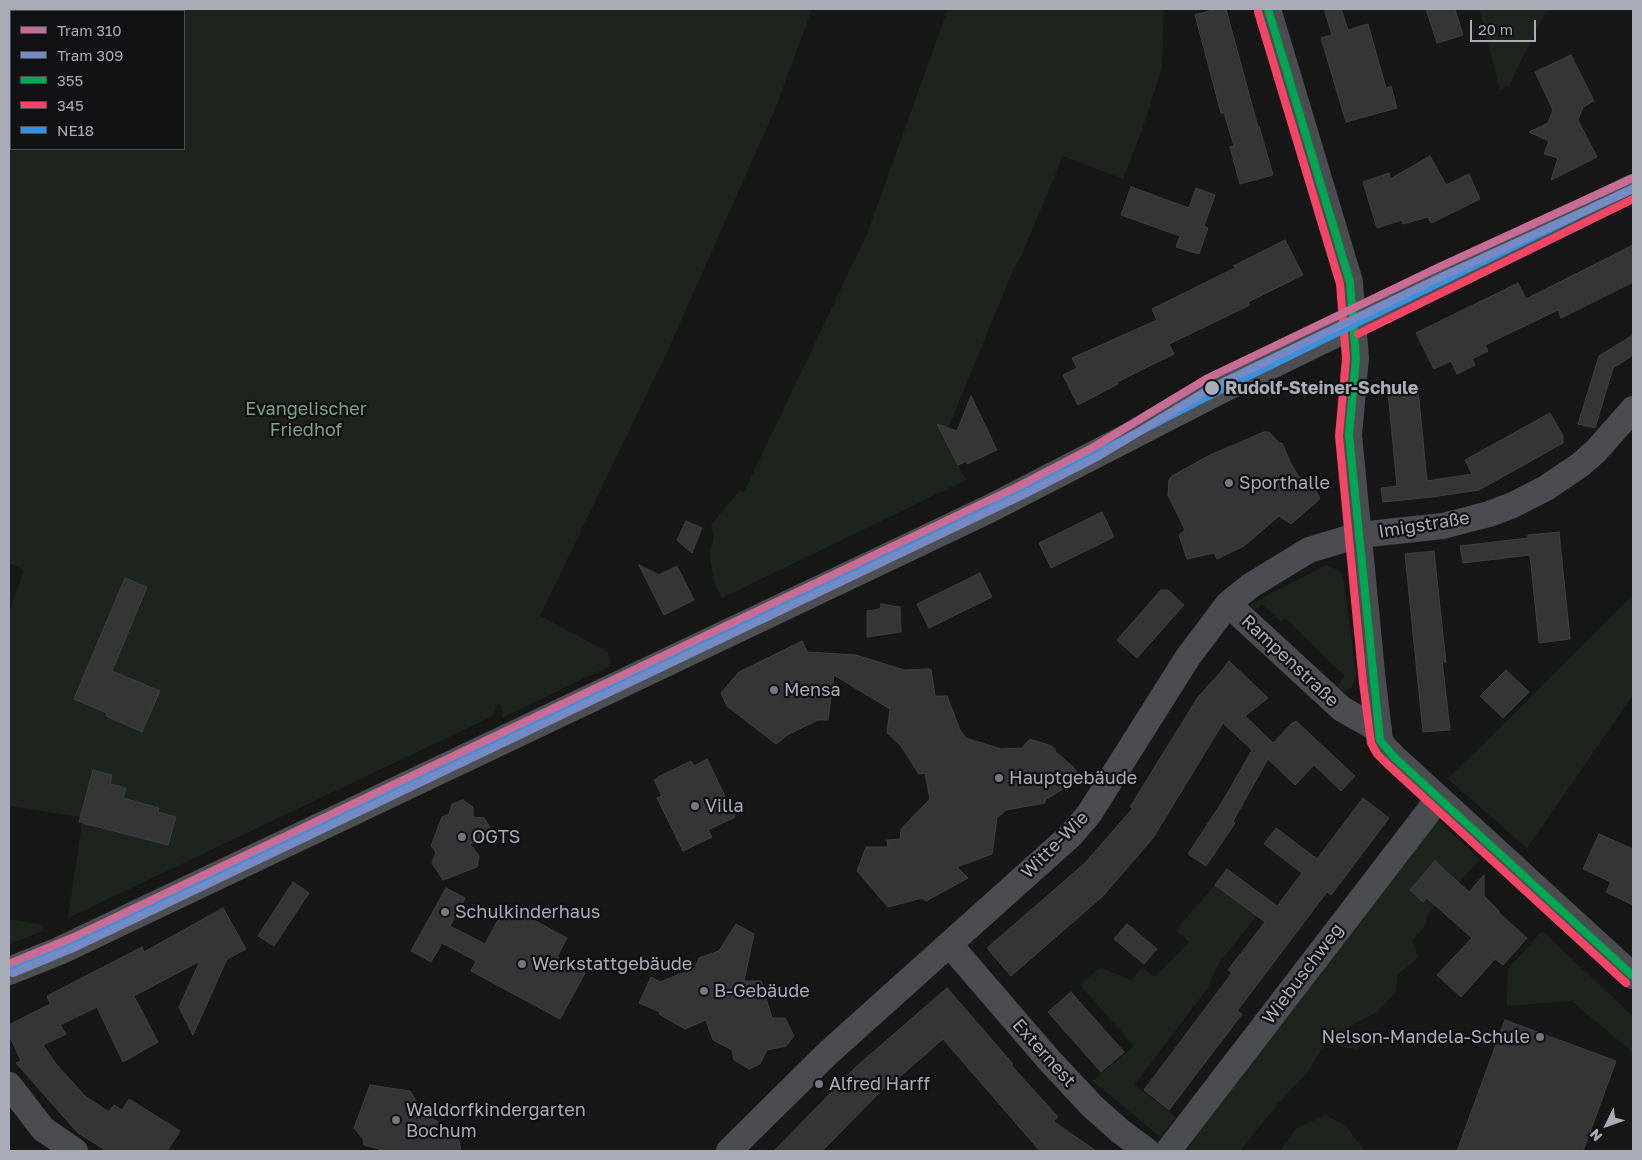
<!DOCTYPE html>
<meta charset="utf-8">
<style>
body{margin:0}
#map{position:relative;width:1642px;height:1160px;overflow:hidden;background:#171717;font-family:"Golos Text",sans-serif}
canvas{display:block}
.frame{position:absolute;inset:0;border:10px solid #a8adb8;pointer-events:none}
.legend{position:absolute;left:10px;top:10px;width:175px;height:140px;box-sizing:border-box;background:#111113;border:1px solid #4d4f55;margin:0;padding:6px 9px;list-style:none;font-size:15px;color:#a8adb8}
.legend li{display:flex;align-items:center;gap:10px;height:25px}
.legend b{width:25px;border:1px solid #4d4f55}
.north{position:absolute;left:1582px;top:1100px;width:50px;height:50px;-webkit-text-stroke:4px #111113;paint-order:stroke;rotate:228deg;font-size:14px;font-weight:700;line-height:20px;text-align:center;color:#a8adb8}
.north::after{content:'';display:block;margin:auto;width:18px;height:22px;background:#a8adb8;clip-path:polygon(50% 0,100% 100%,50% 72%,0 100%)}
.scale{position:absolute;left:1470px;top:20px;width:66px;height:22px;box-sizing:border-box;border:2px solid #a8adb8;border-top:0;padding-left:6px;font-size:15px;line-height:18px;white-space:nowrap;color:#a8adb8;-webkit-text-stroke:4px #111113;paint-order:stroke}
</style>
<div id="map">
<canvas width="1642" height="1160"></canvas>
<div class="frame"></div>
<ul class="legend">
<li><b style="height:6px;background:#c76c94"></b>Tram 310</li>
<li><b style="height:6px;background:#758ac3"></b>Tram 309</li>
<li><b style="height:6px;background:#00a651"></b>355</li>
<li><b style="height:6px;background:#f34667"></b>345</li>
<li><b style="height:6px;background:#3a90db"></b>NE18</li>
</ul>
<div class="north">N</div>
<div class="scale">20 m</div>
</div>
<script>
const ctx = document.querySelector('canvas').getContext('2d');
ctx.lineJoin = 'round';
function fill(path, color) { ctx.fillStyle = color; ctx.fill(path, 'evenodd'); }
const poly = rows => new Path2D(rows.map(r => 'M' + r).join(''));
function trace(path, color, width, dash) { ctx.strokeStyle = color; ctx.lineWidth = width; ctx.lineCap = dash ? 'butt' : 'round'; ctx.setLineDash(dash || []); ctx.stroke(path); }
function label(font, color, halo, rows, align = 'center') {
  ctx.font = font + ' "Golos Text",sans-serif'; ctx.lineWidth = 4.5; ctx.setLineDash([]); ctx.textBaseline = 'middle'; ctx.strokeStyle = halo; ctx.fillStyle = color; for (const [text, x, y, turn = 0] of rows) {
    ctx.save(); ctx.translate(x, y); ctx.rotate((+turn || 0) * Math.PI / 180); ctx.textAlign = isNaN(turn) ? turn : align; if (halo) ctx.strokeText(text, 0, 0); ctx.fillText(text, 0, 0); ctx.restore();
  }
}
fill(poly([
 [9,9,812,9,776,107,668,350,540,616,608,652,610,666,502,718,502,706,498,704,491,717,68,918,82,823,81,817,9,806,9,612,24,570,9,563],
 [11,11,184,11,184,149,11,149],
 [948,9,1164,9,1162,67,1143,127,1123,179,1063,156,1020,259,1014,268,944,438,966,480,722,598,714,583,710,556,714,536,711,525,739,491,744,492,867,234],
 [1479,9,1559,9,1545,12,1509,86,1500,90],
 [1326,565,1336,569,1343,575,1356,674,1352,687,1342,692,1336,687,1345,676,1285,618,1281,622,1262,604,1255,610,1249,605],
 [1633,595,1633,695,1527,848,1448,779],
 [1438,820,1480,860,1428,914,1425,926,1412,940,1418,958,1397,975,1396,992,1377,1012,1350,1026,1359,1050,1326,1043,1307,1073,1282,1099,1240,1151,1186,1151,1276,1026],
 [1215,885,1246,908,1258,892,1269,900,1220,962,1207,989,1134,1085,1176,1117,1160,1137,1093,1081,1134,1046,1080,985,1100,967,1131,980,1142,967,1155,977,1189,942,1176,930],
 [9,919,44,925,43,931,9,944],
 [1542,931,1633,1016,1633,1053,1572,1001,1507,1006,1508,969],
 [1325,1115,1345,1125,1365,1151,1280,1151,1296,1129]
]), '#1d241e');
const building = poly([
 [1216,9,1226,9,1258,127,1259,126,1273,175,1240,184,1230,147,1234,146,1224,113,1221,113,1195,15,1216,9],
 [1324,9,1341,9,1348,30,1368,24,1386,88,1391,86,1397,108,1346,122,1321,38,1332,35,1324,9],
 [1426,9,1455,9,1463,35,1437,43,1426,9],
 [1571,55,1594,101,1583,107,1578,120,1597,157,1551,180,1558,158,1544,154,1549,141,1529,132,1548,123,1553,110,1535,72,1571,55],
 [1430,156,1446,185,1469,174,1480,199,1431,223,1428,217,1403,224,1402,220,1377,228,1363,182,1389,173,1390,179,1430,156],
 [1131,187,1189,208,1196,188,1215,195,1204,226,1208,228,1199,254,1176,247,1180,236,1121,215,1131,187],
 [1285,240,1303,275,1248,302,1250,305,1169,344,1174,354,1117,382,1118,384,1078,405,1063,375,1077,368,1072,358,1157,320,1152,309,1237,267,1233,266,1285,240],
 [1633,245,1633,282,1561,318,1558,310,1485,345,1488,351,1472,359,1475,365,1457,374,1451,361,1434,369,1416,333,1518,283,1526,299,1633,245],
 [1633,335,1633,355,1613,368,1595,428,1578,424,1599,356,1633,335],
 [1418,389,1427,481,1472,474,1465,460,1550,413,1563,436,1563,443,1479,490,1432,497,1383,502,1381,488,1397,486,1388,392,1418,389],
 [971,396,997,450,967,464,966,461,958,465,937,424,957,431,971,396],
 [1264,432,1269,432,1279,443,1282,443,1291,464,1299,477,1309,478,1320,499,1291,524,1279,516,1244,546,1217,559,1214,553,1187,559,1179,535,1185,530,1168,495,1169,480,1172,476,1210,455,1264,432],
 [1102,512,1114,537,1051,568,1039,543,1102,512],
 [686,521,702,528,692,553,677,540,686,521],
 [1559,532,1570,639,1539,643,1530,555,1463,563,1460,546,1528,538,1528,535,1559,532],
 [1434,551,1446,663,1442,660,1450,730,1423,732,1405,554,1434,551],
 [639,565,659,575,677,566,694,600,664,615,639,565],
 [980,573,992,597,929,628,917,604,980,573],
 [125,578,147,587,112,671,160,691,142,732,106,716,107,713,74,699,125,578],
 [1161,590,1168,590,1184,605,1137,658,1117,640,1161,590],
 [881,604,900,607,901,632,867,637,867,611,880,609,881,604],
 [802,641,807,652,856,655,904,670,931,669,935,696,947,696,960,730,966,738,1001,749,1022,748,1030,739,1049,745,1055,749,1055,751,1072,766,1078,773,1063,789,1045,800,1045,803,1006,810,997,818,992,854,957,867,968,878,926,901,922,898,888,907,857,871,866,847,888,847,887,840,900,839,901,829,930,799,925,773,919,774,901,746,887,733,890,709,834,675,828,720,818,720,789,734,776,744,727,706,721,693,739,672,802,641],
 [1229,661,1268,698,1245,716,1273,743,1293,722,1294,723,1296,721,1355,776,1341,791,1314,765,1295,785,1268,759,1233,821,1235,823,1206,866,1188,854,1224,799,1252,750,1223,723,1153,838,1103,896,1011,976,987,948,1084,864,1133,808,1130,807,1198,697,1219,674,1229,661],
 [1506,670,1529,692,1503,718,1480,696,1506,670],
 [707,759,735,817,708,830,712,837,683,851,657,798,662,796,654,780,658,778,658,777,691,761,694,766,707,759],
 [93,770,112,775,110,784,126,788,123,798,159,808,158,812,176,817,168,845,79,822,93,770],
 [1363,798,1389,818,1331,895,1327,892,1237,1011,1242,1014,1169,1110,1144,1090,1232,973,1228,970,1265,922,1215,885,1227,869,1277,906,1302,873,1264,844,1276,828,1317,859,1363,798],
 [463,800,473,807,473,817,484,818,490,827,486,838,470,844,479,856,477,867,443,880,432,863,436,852,431,846,442,817,449,814,452,804,463,800],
 [1599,834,1633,849,1633,905,1606,892,1611,882,1583,869,1599,834],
 [1435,861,1469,892,1484,875,1484,896,1499,911,1498,912,1527,938,1503,965,1495,959,1461,997,1437,975,1472,938,1427,898,1423,902,1410,890,1435,861],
 [293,882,309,893,274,946,258,936,293,882],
 [446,888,465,898,450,926,485,944,506,905,567,938,557,957,585,973,560,1019,471,971,476,961,442,943,431,962,411,951,446,888],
 [223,908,246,949,227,959,193,1035,179,1007,200,961,134,996,158,1042,123,1062,97,1007,60,1025,66,1034,43,1045,56,1064,85,1096,109,1112,114,1105,122,1110,129,1099,180,1131,167,1151,107,1151,78,1133,16,1063,21,1061,9,1035,9,1025,50,1004,47,996,142,947,144,952,223,908],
 [736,924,754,934,744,981,761,981,772,1018,785,1018,794,1036,786,1046,767,1050,760,1064,749,1069,734,1060,732,1050,713,1040,706,1020,685,1029,659,1014,660,1012,639,1003,651,977,660,982,695,968,699,958,719,951,736,924],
 [1127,924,1157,949,1144,964,1114,939,1127,924],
 [947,988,1013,1064,1011,1065,1058,1117,1053,1121,1096,1151,1040,1151,943,1039,896,1080,894,1078,822,1151,774,1151,857,1066,947,988],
 [1071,992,1124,1052,1101,1072,1048,1012,1071,992],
 [1505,1020,1616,1061,1583,1151,1457,1151,1505,1020],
 [370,1085,410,1091,423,1112,458,1135,461,1151,386,1151,364,1145,363,1139,354,1128,370,1085]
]);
fill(building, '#353536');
trace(building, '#3f4043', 1);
trace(poly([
 [1268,9,1350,282,1356,358,1349,435,1373,682,1380,740,1385,748,1394,757,1633,976],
 [1228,604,1342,709,1379,730],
 [950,945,1049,1060,1092,1106,1120,1131,1147,1151],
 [9,1085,43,1129,75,1151],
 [729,1151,828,1053,1071,835,1089,814,1188,657,1228,604,1250,586,1309,550,1359,535,1443,526,1489,514,1513,505,1546,488,1580,465,1596,451,1633,409],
 [1168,1151,1439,798]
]), '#4b4c50', 26);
trace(poly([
 [9,971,59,951,989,509,1218,391,1633,188]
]), '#4d4f52', 28);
trace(poly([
 [1268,9,1350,282,1356,358,1349,435,1380,740,1394,757,1633,976]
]), '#00a651', 8);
trace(poly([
 [1258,12,1340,284,1346,358,1339,436,1363,683,1371,743,1377,754,1387,764,1626,983],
 [1358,334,1633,199]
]), '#f34667', 8);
trace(poly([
 [9,971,59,951,989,509,1218,391,1633,188]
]), '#3a90db', 8);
trace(poly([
 [9,964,74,937,1019,486,1092,448,1208,378,1439,267,1633,178]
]), '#c76c94', 8);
trace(poly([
 [13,973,78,946,1023,495,1097,457,1213,387,1443,276,1633,189]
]), '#758ac3', 8);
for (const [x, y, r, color] of [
 [1212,388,8,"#a8adb8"],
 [1229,483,5,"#757880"],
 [774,690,5,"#757880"],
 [999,778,5,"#757880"],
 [695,806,5,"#757880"],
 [462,837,5,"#757880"],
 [445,912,5,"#757880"],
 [522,964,5,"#757880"],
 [704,991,5,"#757880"],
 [1540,1037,5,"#757880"],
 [819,1084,5,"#757880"],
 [396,1120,5,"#757880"]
]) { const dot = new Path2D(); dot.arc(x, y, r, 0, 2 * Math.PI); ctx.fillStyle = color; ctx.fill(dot); trace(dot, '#111113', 2); }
label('bold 18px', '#a8adb8', '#111113', [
 ["Rudolf-Steiner-Schule",1225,388]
], 'left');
label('18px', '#7fa381', '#111113', [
 ["Evangelischer",306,409],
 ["Friedhof",306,430]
]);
label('18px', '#a8adb8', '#111113', [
 ["Sporthalle",1239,483],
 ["Mensa",784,690],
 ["Hauptgebäude",1009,778],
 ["Villa",705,806],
 ["OGTS",472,837],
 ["Schulkinderhaus",455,912],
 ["Werkstattgebäude",532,964],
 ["B-Gebäude",714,991],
 ["Nelson-Mandela-Schule",1530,1037,"right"],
 ["Alfred Harff",829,1084],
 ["Waldorfkindergarten",406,1110],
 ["Bochum",406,1131]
], 'left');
label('18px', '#a8adb8', '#111113', [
 ["Imigstraße",1424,525,-9],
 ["Rampenstraße",1290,661,43],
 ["Witte-Wie",1055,845,-45],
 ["Wiebuschweg",1303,974,-53],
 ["Externest",1044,1053,48]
]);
</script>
